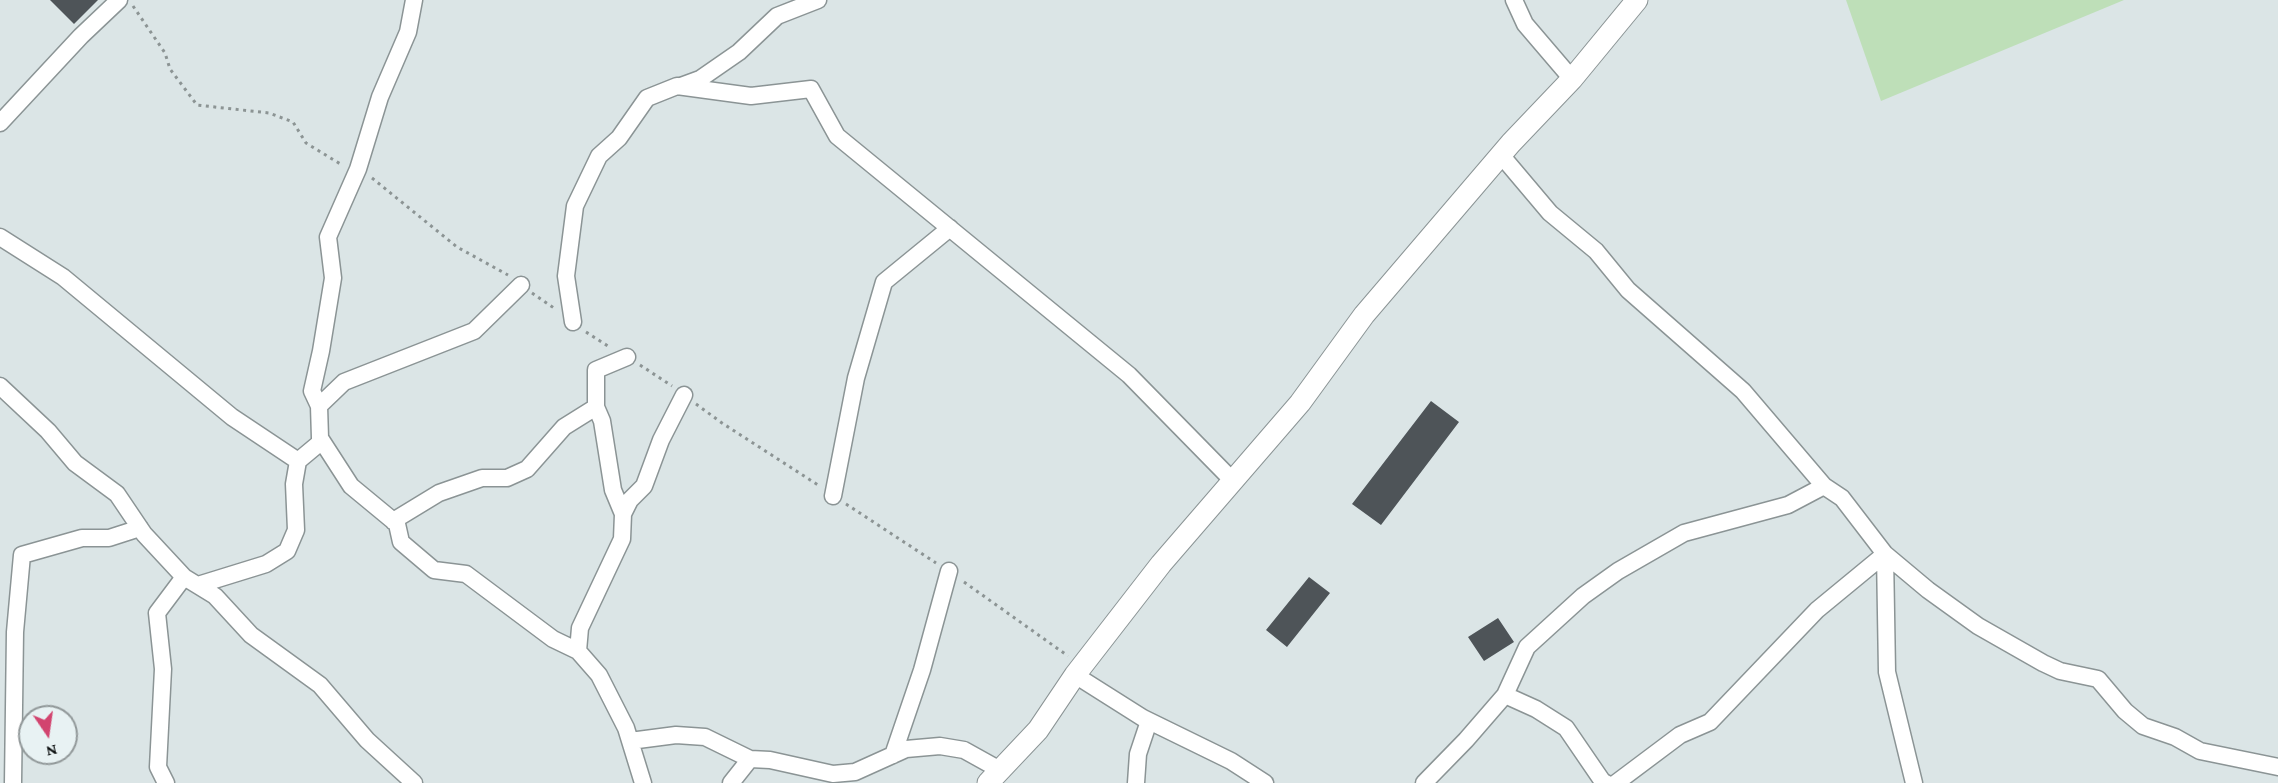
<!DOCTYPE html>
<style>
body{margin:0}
#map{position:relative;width:2278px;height:783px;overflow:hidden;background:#dbe5e6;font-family:"Crimson Pro",serif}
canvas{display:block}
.north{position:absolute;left:18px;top:705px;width:60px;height:60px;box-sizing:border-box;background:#e8f2f3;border:2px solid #919899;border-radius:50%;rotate:167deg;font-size:16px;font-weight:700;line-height:24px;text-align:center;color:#0e1212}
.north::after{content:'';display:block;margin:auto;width:21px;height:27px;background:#d2446f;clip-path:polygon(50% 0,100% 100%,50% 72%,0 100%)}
</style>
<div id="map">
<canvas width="2278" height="783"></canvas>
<div class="north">N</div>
</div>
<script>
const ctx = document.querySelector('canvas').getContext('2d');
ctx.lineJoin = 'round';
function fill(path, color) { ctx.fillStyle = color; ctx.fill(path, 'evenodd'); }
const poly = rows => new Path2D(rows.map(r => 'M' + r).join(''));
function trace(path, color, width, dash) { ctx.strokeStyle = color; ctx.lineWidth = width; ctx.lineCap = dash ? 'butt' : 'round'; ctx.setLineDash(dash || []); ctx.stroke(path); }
fill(poly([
 [1846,0,2124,0,1881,101]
]), '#bedfb8');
fill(poly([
 [50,0,98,0,74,24],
 [1431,401,1459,422,1381,525,1352,504],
 [1309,577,1330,593,1287,647,1266,630],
 [1498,618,1514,642,1484,661,1468,637]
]), '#4e5458');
const minor = poly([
 [1514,0,1525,24,1572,79],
 [681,86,700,79,739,52,777,16,818,0],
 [0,123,81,36,119,0],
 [1501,155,1550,213,1596,251,1628,290,1743,391,1824,486,1842,498,1885,554,1928,590,1978,626,2043,663,2060,671,2098,679,2125,711,2143,726,2175,737,2200,751,2278,767],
 [0,237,63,277,232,417,298,461],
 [521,285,474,331,344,382,319,406,320,438,351,486,397,524,401,542,434,570,466,574,553,639,578,651,599,675,626,728,643,783],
 [573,322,566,276,575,206,599,156,619,138,647,98,677,86,751,96,811,89,837,136,1129,375,1233,481],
 [0,386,48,431,75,463,117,494,144,534,184,577,215,596,251,635,320,685,367,740,414,783],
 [319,406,312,391,321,351,333,278,328,237,358,169,380,97,408,32,414,0],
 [833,496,856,378,884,282,950,228],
 [623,514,630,500,644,486,661,440,684,395],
 [393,521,439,493,482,478,507,478,527,469,564,427,596,407],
 [1885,554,1887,672,1914,783],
 [198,585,266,564,287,551,296,530,294,484,298,461,322,441],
 [578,651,580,628,622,539,623,514,613,490,602,421,596,407,596,370,627,357],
 [1075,675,1143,718,1231,761,1265,783],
 [1505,695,1536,709,1566,728,1603,782,1606,783],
 [630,741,676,735,705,737,750,759,770,760,833,774,855,772,906,749,940,746,964,750,1000,770],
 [893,755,922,670,949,571],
 [13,783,15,632,22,555,82,538,109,538,140,528],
 [166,783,158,767,163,669,157,613,184,577],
 [731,783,750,759],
 [1136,783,1138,754,1149,721],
 [1424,783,1466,740,1505,695,1527,647,1583,596,1618,571,1684,533,1788,505,1824,486],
 [1616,783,1680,735,1710,722,1817,610,1885,554]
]);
const major = poly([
 [988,783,1038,730,1075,675,1161,564,1300,403,1364,315,1511,143,1572,79,1637,0]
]);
trace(minor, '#8b9495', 19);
trace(major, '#8b9495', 23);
trace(poly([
 [133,6,165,53,170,69,197,105,269,113,293,122,306,143,342,165],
 [372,178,457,247,508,275],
 [532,293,554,308],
 [586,332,611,348],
 [640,365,672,386],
 [696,404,722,423,818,485],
 [846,504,936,563],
 [964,582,1068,656]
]), '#8c9494', 3, [3, 4.5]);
trace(minor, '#fff', 16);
trace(major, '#fff', 21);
</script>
